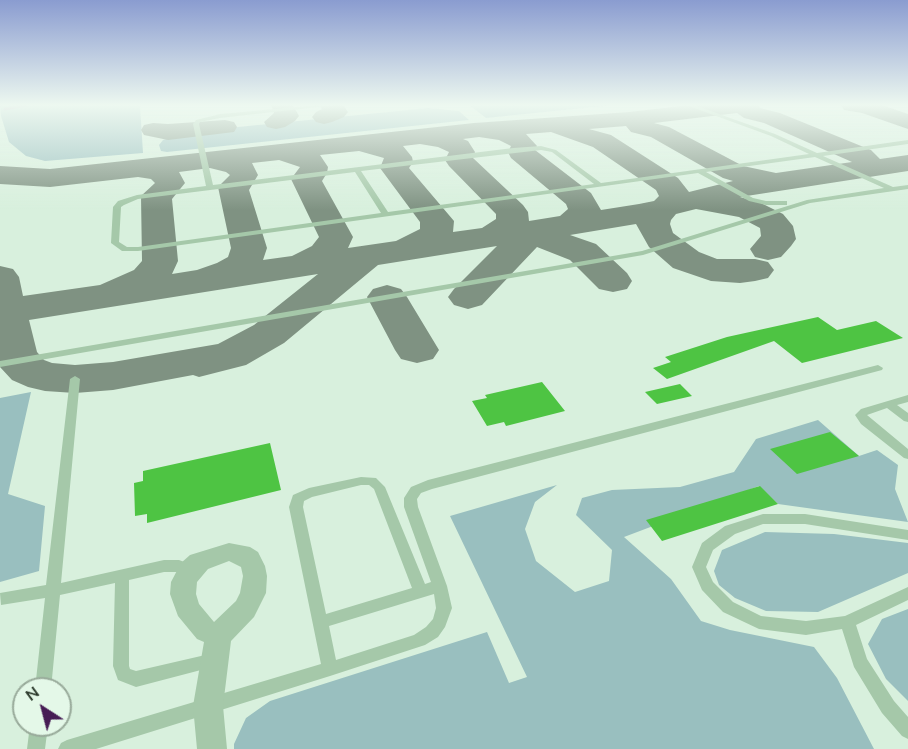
<!DOCTYPE html>
<style>
body{margin:0}
#map{position:relative;width:908px;height:749px;overflow:hidden;background:#d8f0dd;font-family:"Nunito Sans",sans-serif}
canvas{display:block}
.north{position:absolute;left:12px;top:677px;width:60px;height:60px;box-sizing:border-box;background:#e4f8e8;border:2px solid #98aa9a;border-radius:50%;rotate:324deg;font-size:16px;font-weight:700;line-height:24px;text-align:center;color:#263426}
.north::after{content:'';display:block;margin:auto;width:21px;height:27px;background:#461c54;clip-path:polygon(50% 0,100% 100%,50% 72%,0 100%)}
</style>
<div id="map">
<canvas width="908" height="749"></canvas>
<div class="north">N</div>
</div>
<script>
const ctx = document.querySelector('canvas').getContext('2d');
ctx.lineJoin = 'round';
function fill(path, color) { ctx.fillStyle = color; ctx.fill(path, 'evenodd'); }
const poly = rows => new Path2D(rows.map(r => 'M' + r).join(''));
function trace(path, color, width, dash) { ctx.strokeStyle = color; ctx.lineWidth = width; ctx.lineCap = dash ? 'butt' : 'round'; ctx.setLineDash(dash || []); ctx.stroke(path); }
fill(poly([
 [0,105,140,105,143,153,45,161,26,156,9,142,1,116],
 [469,105,613,105,486,118],
 [428,108,459,111,469,120,167,152,161,151,159,145,163,140,188,132],
 [31,392,8,494,45,506,39,571,0,582,0,398],
 [818,420,859,456,877,450,898,465,895,489,908,522,778,504,759,486,624,537,671,579,701,621,730,630,814,647,837,678,874,749,234,749,234,744,246,718,270,701,487,632,509,683,527,677,450,516,557,485,535,502,525,529,536,561,575,592,609,581,612,550,576,515,582,498,612,490,680,487,734,472,756,439],
 [765,532,834,534,908,543,908,573,818,612,766,611,735,598,719,585,714,571,722,550],
 [908,609,908,701,886,679,868,644,882,619]
]), '#99bfbf');
trace(poly([
 [5,109,26,105]
]), '#9e78ad', 3);
fill(poly([
 [271,105,293,105,299,116,295,121,285,127,276,129,267,127,264,122,274,113,271,105],
 [320,105,343,105,348,112,344,117,332,122,324,124,316,122,312,117,316,112,322,109,320,105],
 [689,105,758,105,760,108,780,113,871,150,880,159,908,155,908,171,740,197,761,203,783,214,793,226,796,239,791,246,781,257,768,260,755,257,750,249,761,236,760,228,739,217,696,209,676,214,671,220,670,224,673,233,699,252,717,259,755,259,768,262,774,270,768,278,755,281,740,283,711,281,673,268,649,247,636,224,570,235,596,244,627,273,632,281,627,289,613,292,599,289,570,260,537,247,482,305,468,309,454,305,448,297,454,289,497,246,378,265,284,343,246,365,199,377,193,375,113,390,75,393,45,391,28,387,12,380,0,367,0,266,13,269,19,277,23,296,100,285,134,270,142,261,141,196,155,183,151,179,138,177,50,187,0,184,0,166,50,169,474,123,629,112,689,105],
 [737,113,744,118,764,123,852,162,776,173,743,166,669,127,654,123,737,113],
 [626,126,631,132,651,137,723,178,733,181,689,192,678,178,611,135,589,129,626,126],
 [551,132,593,147,656,190,659,196,654,201,639,204,601,210,591,193,535,150,537,146,526,134,551,132],
 [479,137,499,140,511,146,508,152,511,158,566,204,568,209,560,216,529,221,528,212,523,205,473,158,475,152,468,141,463,139,479,137],
 [420,144,438,147,449,152,445,160,449,166,496,214,496,219,482,228,453,232,454,221,409,168,413,162,412,157,403,146,420,144],
 [359,151,384,158,380,168,420,222,420,229,396,241,348,248,353,237,322,181,327,173,328,167,320,155,359,151],
 [279,160,300,167,291,179,319,237,312,246,292,256,263,260,267,248,249,190,258,175,252,163,279,160],
 [210,168,226,172,230,175,218,187,231,248,228,257,217,263,197,270,172,274,178,261,172,199,185,183,179,172,210,168],
 [318,274,254,325,218,344,113,362,75,365,52,363,44,360,37,352,29,320,318,274],
 [841,105,882,105,908,114,908,129,862,113,844,110,841,105],
 [225,120,234,122,237,127,234,132,168,140,144,135,141,130,144,125,153,123,168,124,225,120],
 [387,285,401,289,407,297,439,350,433,359,417,363,401,359,395,350,367,297,373,289,387,285]
]), '#7f9282');
fill(poly([
 [818,317,837,330,876,321,903,338,802,363,774,341,667,379,653,368,671,362,665,357,727,337],
 [542,382,565,411,506,426,504,422,487,426,472,401,487,398,485,395],
 [680,384,692,396,657,404,645,392],
 [830,432,859,456,797,474,770,449],
 [270,443,281,490,147,523,147,514,135,516,134,483,143,481,143,471],
 [760,486,778,504,662,541,646,520]
]), '#4ec443');
fill(poly([
 [318,105,336,105,220,118,200,122,199,124,213,185,513,148,541,146,556,150,601,183,809,154,771,136,686,105,694,105,775,134,817,153,908,140,908,144,823,156,893,187,908,185,908,189,810,203,643,255,0,367,0,361,642,251,807,200,884,188,815,157,706,172,753,198,766,201,787,201,787,205,766,205,749,201,698,173,138,251,122,251,111,243,113,207,118,201,137,195,206,186,193,124,196,120,220,114,318,105],
 [541,150,552,152,594,184,388,212,361,171,541,150],
 [355,172,381,213,138,247,127,247,119,242,121,207,124,205,138,199,355,172],
 [878,365,883,368,882,370,432,489,421,493,417,499,418,507,447,586,452,608,445,627,438,637,425,645,330,676,96,749,58,749,61,743,67,740,321,664,289,507,293,495,309,488,361,477,376,478,385,487,425,584,431,582,404,507,404,498,411,487,428,480,878,365],
 [361,485,369,485,374,489,412,588,326,614,303,507,304,501,312,497,361,485],
 [434,594,436,608,433,619,426,627,414,635,336,660,329,626,434,594],
 [75,376,80,379,61,583,164,560,179,560,195,566,197,570,195,574,190,576,178,572,164,572,129,580,129,666,130,669,136,671,214,653,220,655,222,660,220,665,136,687,118,680,113,666,115,583,60,595,51,689,35,689,45,598,1,605,0,593,46,585,70,379,75,376],
 [908,395,908,402,897,405,908,413,908,422,904,421,887,408,867,415,908,449,908,459,904,458,861,424,855,415,861,409,908,395],
 [763,514,805,514,908,530,908,540,805,524,763,524,735,534,713,550,706,567,713,582,733,602,761,616,806,621,845,616,908,587,908,600,856,625,867,659,894,701,908,717,908,739,902,736,882,713,854,667,842,629,806,635,759,629,723,612,702,590,692,567,702,543,725,526,763,514],
 [30,725,48,725,45,749,27,749,30,725]
]), '#a5c8a9');
fill(poly([
 [229,543,250,547,258,552,265,566,267,576,266,593,254,617,231,641,223,706,227,749,197,749,193,706,204,642,197,639,178,616,170,594,171,582,181,563,190,555,229,543],
 [229,561,241,567,243,576,240,593,236,601,214,622,199,604,196,594,197,582,208,569,229,561]
]), '#a5c8a9');
const sky = ctx.createLinearGradient(0, 0, 0, 210);
sky.addColorStop(0, '#8a9cd0');
sky.addColorStop(0.5, '#edf8f0');
sky.addColorStop(1, '#edf8f000');
ctx.fillStyle = sky;
ctx.fillRect(0, 0, 908, 210);
</script>
